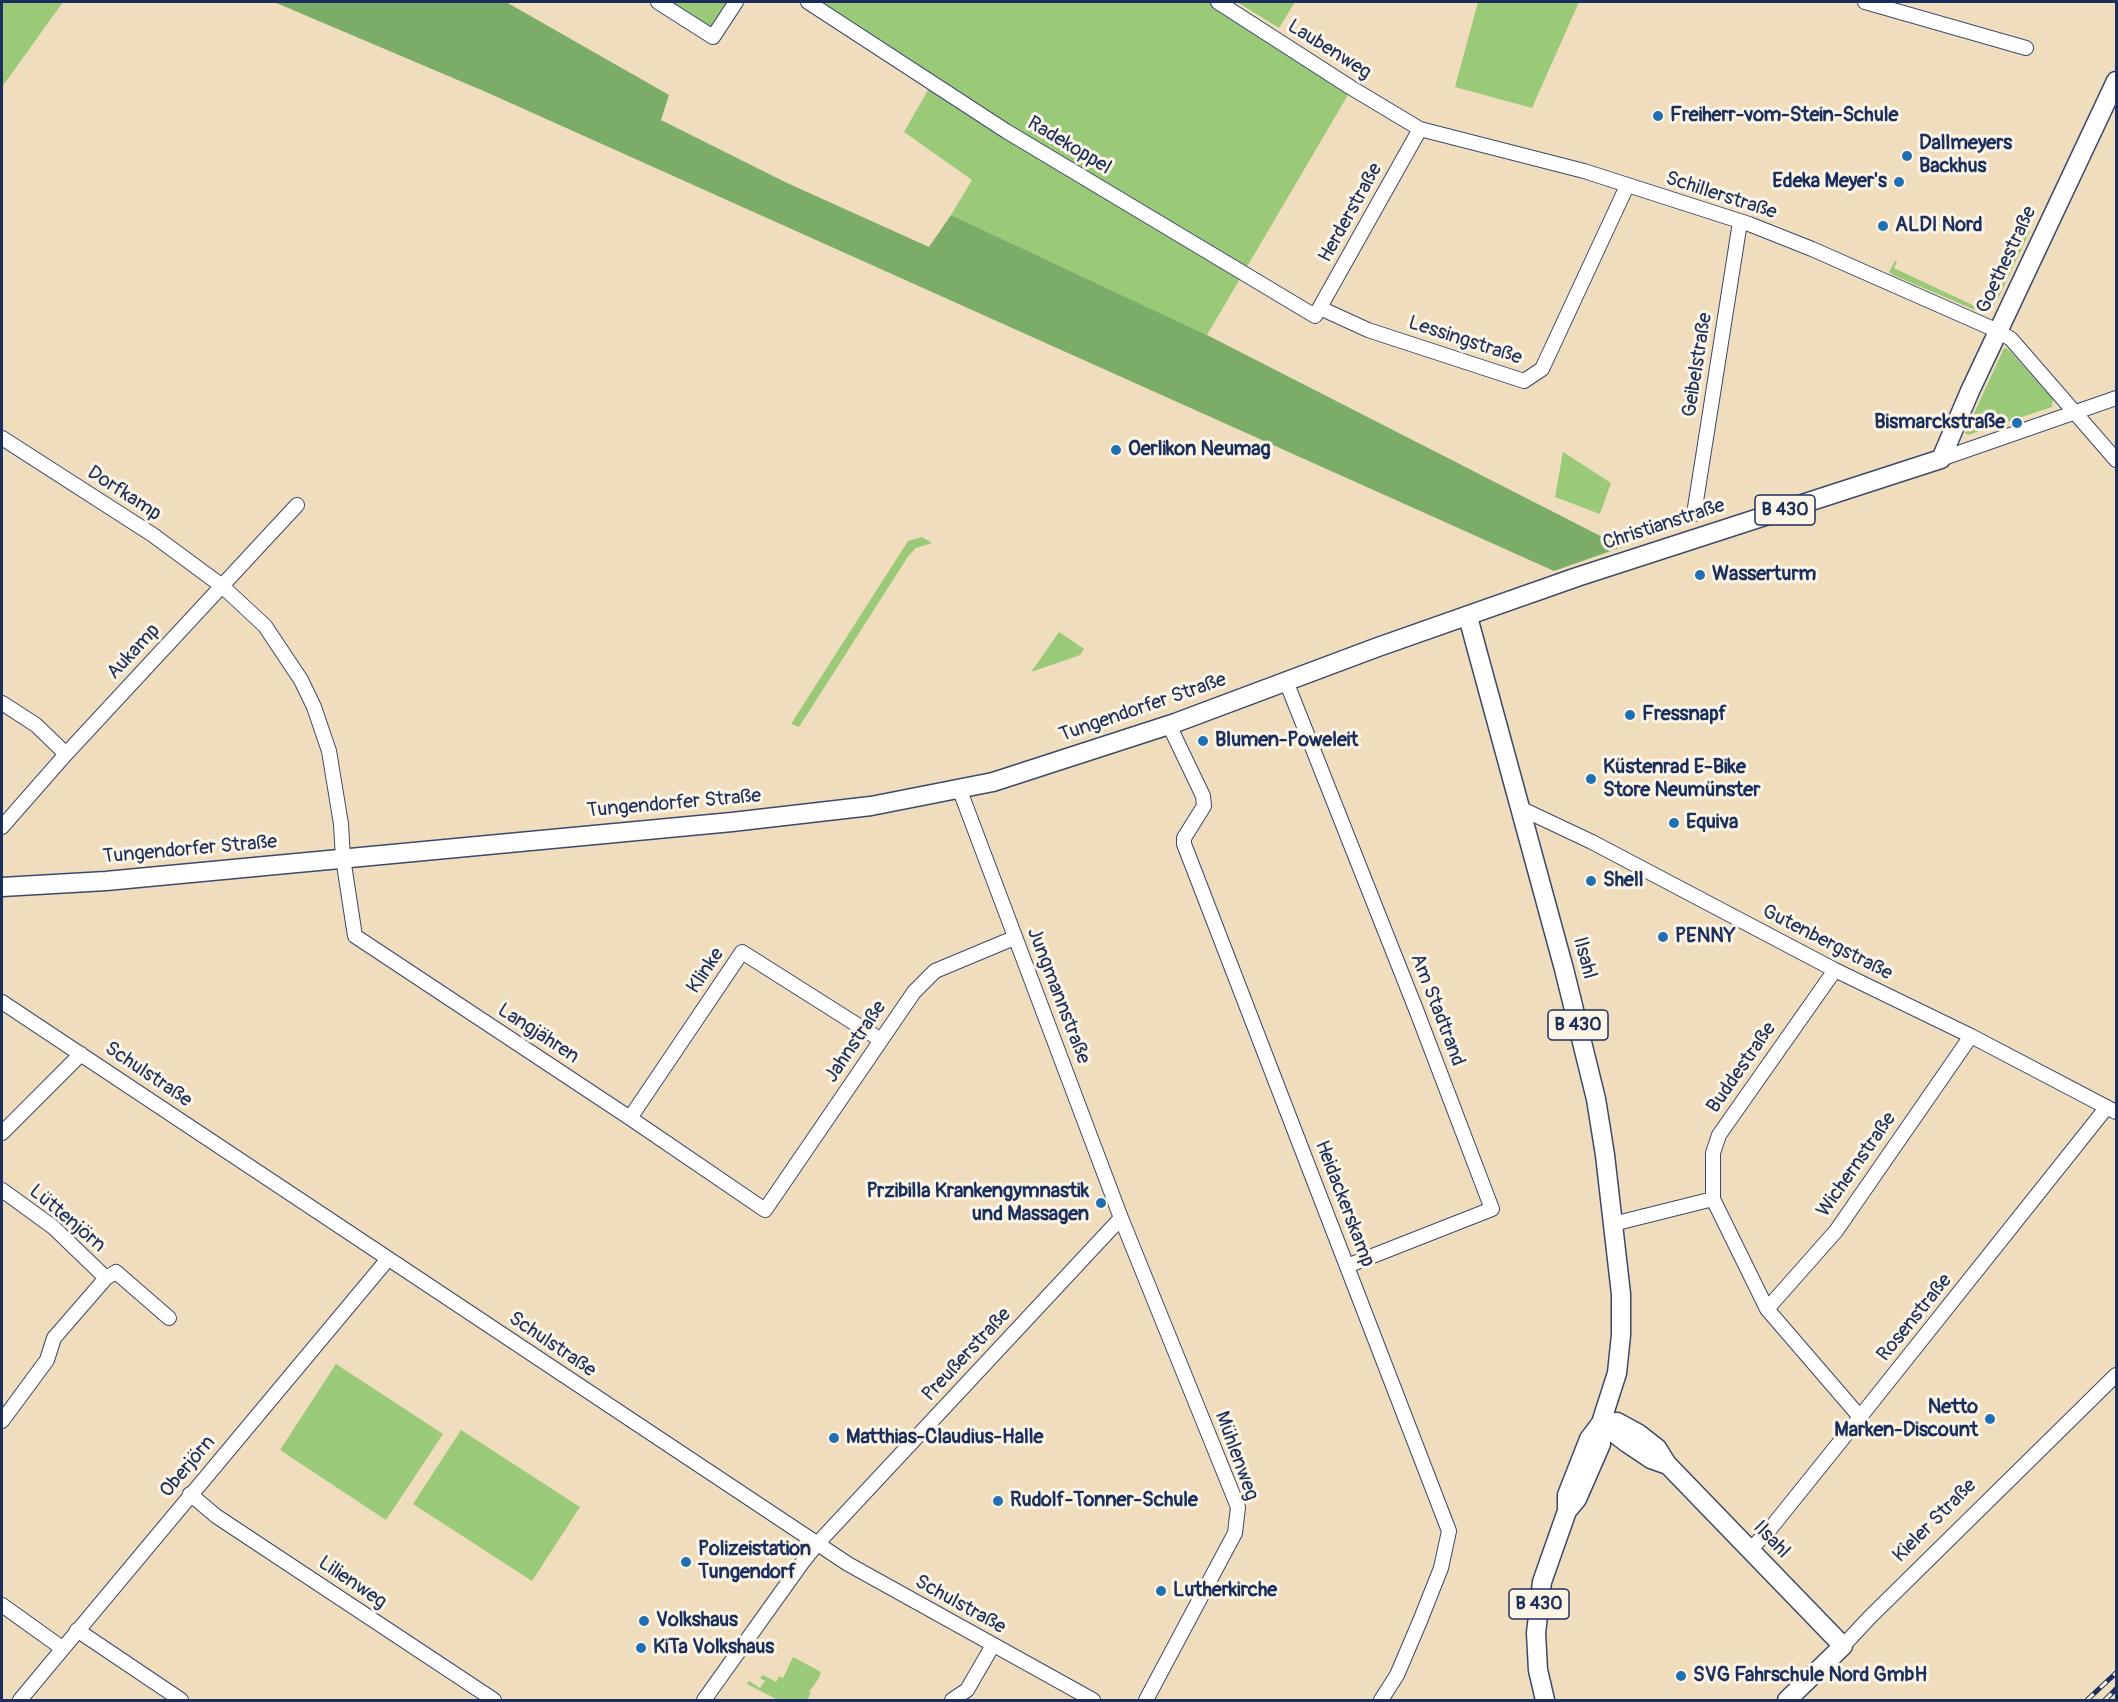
<!DOCTYPE html>
<meta charset="utf-8">
<style>
body{margin:0}
#map{position:relative;width:2118px;height:1702px;overflow:hidden;background:#f0ddbd;font-family:Pangolin,sans-serif}
canvas{display:block}
.frame{position:absolute;inset:0;border:3px solid #1b2f5e;pointer-events:none}
</style>
<div id="map">
<canvas width="2118" height="1702"></canvas>
<div class="frame"></div>
</div>
<script>
const ctx = document.querySelector('canvas').getContext('2d');
ctx.lineJoin = 'round';
function fill(path, color) { ctx.fillStyle = color; ctx.fill(path, 'evenodd'); }
const poly = rows => new Path2D(rows.map(r => 'M' + r).join(''));
function trace(path, color, width, dash) { ctx.strokeStyle = color; ctx.lineWidth = width; ctx.lineCap = dash ? 'butt' : 'round'; ctx.setLineDash(dash || []); ctx.stroke(path); }
function label(font, color, halo, rows, align = 'center') {
  ctx.font = font + ' Pangolin,sans-serif'; ctx.lineWidth = 6; ctx.setLineDash([]); ctx.textBaseline = 'middle'; ctx.strokeStyle = halo; ctx.fillStyle = color; for (const [text, x, y, turn = 0] of rows) {
    ctx.save(); ctx.translate(x, y); ctx.rotate((+turn || 0) * Math.PI / 180); ctx.textAlign = isNaN(turn) ? turn : align; if (halo) ctx.strokeText(text, 0, 0); ctx.fillText(text, 0, 0); ctx.restore();
  }
}
fill(poly([
 [2,2,63,2,2,87],
 [658,2,736,2,713,37],
 [808,2,1218,2,1352,88,1207,335,951,215,972,180,904,132,932,83],
 [1237,2,1295,2,1279,28],
 [1478,2,1579,2,1532,108,1455,87],
 [2017,225,2030,231,1997,301,1996,301,1991,298,2022,232,2015,229],
 [1895,261,1897,262,1894,268,1900,271,1977,307,1981,301,1988,304,1990,301,1995,303,1994,308,1986,311,1975,310,1893,275,1889,272],
 [2004,348,2008,349,2053,399,2052,407,1968,435,1965,433],
 [1563,452,1611,483,1600,514,1555,497],
 [922,537,932,543,916,548,909,555,799,727,791,724,908,541],
 [1059,632,1084,649,1080,655,1031,672],
 [336,1364,443,1434,386,1520,280,1450],
 [461,1430,580,1507,532,1581,413,1504],
 [793,1657,821,1672,819,1678,809,1692,811,1693,807,1700,778,1700,747,1684,749,1681,760,1688,765,1681,760,1678,763,1675,776,1682,779,1676,783,1678]
]), '#9ac978');
fill(poly([
 [274,2,506,2,669,95,661,120,785,182,929,247,951,215,1207,335,1622,547,1554,571,486,92]
]), '#7bad68');
const minor = poly([
 [658,2,713,37,736,2],
 [808,2,1006,131,1315,316,1420,129],
 [1218,2,1350,87,1420,129,1584,171,1749,224,1812,249,1998,331,2011,339,2116,460],
 [1865,2,2026,48],
 [1320,308,1368,330,1524,381,1542,369,1627,186],
 [2,438,153,535,222,586,265,626,301,680,314,707,329,751,341,824,343,858,355,936,630,1118,765,1210,914,992,935,971,1014,938],
 [1941,459,2116,398],
 [1694,514,1740,222],
 [1286,681,1417,1012,1492,1209,1347,1266],
 [2,703,36,725,66,754],
 [1169,725,1203,796,1204,806,1184,838,1184,844,1449,1531,1441,1568,1420,1621,1397,1675,1381,1700],
 [959,788,1121,1218,1238,1507,1235,1533,1146,1700],
 [1520,808,1592,842,1835,970,1971,1036,2116,1112],
 [2,827,66,754,297,505],
 [1835,970,1719,1135,1713,1153,1713,1199,1767,1309,1860,1417],
 [2,1002,848,1564,1093,1700],
 [630,1118,742,952,881,1040],
 [2,1133,81,1054],
 [2,1190,53,1227,106,1278],
 [1613,1224,1713,1199],
 [1767,1309,1836,1231,1971,1036],
 [2,1421,47,1360,54,1338,106,1278,116,1272,169,1318],
 [190,1494,216,1516,494,1700],
 [1750,1550,1770,1529,1860,1417,2107,1107],
 [2,1605,62,1648],
 [77,1630,181,1700],
 [1843,1646,1869,1618,2116,1375],
 [20,1700,388,1259],
 [704,1700,802,1563,817,1544,1121,1218],
 [952,1700,967,1690,993,1645]
]);
const major = poly([
 [1468,617,1564,969,1596,1099,1605,1155,1621,1294,1621,1335,1617,1373,1601,1423,1589,1439,1567,1495,1567,1511],
 [2,887,106,881,732,822,871,806,993,782,1175,723,1378,647,1577,577,1941,459,1970,391,2116,81],
 [1601,1423,1617,1422,1639,1434,1657,1448,1667,1464,1843,1646,1787,1700],
 [1601,1423,1627,1443,1651,1459,1665,1464],
 [1545,1700,1538,1670,1536,1633,1542,1582,1567,1511,1577,1499,1601,1444,1601,1423]
]);
trace(minor, '#3b496c', 16);
trace(major, '#3b496c', 21);
trace(minor, '#fff', 14);
trace(major, '#fff', 18);
const rail = poly([
 [2087,1700,2116,1673],
 [2105,1700,2116,1689]
]);
trace(rail, '#1b2f5e', 5);
trace(rail, '#fcf5e5', 3, [9]);
for (const [x, y, r, color] of [
 [1658,116,6,"#1f6fb2"],
 [1907,156,6,"#1f6fb2"],
 [1899,182,6,"#1f6fb2"],
 [1883,226,6,"#1f6fb2"],
 [2017,423,6,"#1f6fb2"],
 [1116,450,6,"#1f6fb2"],
 [1700,575,6,"#1f6fb2"],
 [1630,715,6,"#1f6fb2"],
 [1203,741,6,"#1f6fb2"],
 [1591,779,6,"#1f6fb2"],
 [1674,823,6,"#1f6fb2"],
 [1591,881,6,"#1f6fb2"],
 [1663,937,6,"#1f6fb2"],
 [1101,1203,6,"#1f6fb2"],
 [1990,1419,6,"#1f6fb2"],
 [834,1438,6,"#1f6fb2"],
 [998,1501,6,"#1f6fb2"],
 [686,1562,6,"#1f6fb2"],
 [1161,1591,6,"#1f6fb2"],
 [644,1621,6,"#1f6fb2"],
 [641,1648,6,"#1f6fb2"],
 [1681,1676,6,"#1f6fb2"]
]) { const dot = new Path2D(); dot.arc(x, y, r, 0, 2 * Math.PI); ctx.fillStyle = color; ctx.fill(dot); trace(dot, '#fcf5e5', 2); }
for (const [x, y, w] of [
 [1785,510,60],
 [1578,1025,60],
 [1539,1604,60]
]) { const box = new Path2D(); box.roundRect(x - w / 2, y - 15, w, 30, 4.5); ctx.fillStyle = '#fcf5e5'; ctx.fill(box); trace(box, '#1b2f5e', 1.5); }
label('bold 18px', '#1b2f5e', null, [
 ["B 430",1785,510],
 ["B 430",1578,1025],
 ["B 430",1539,1604]
]);
label('20px', '#1b2f5e', '#fcf5e5', [
 ["Laubenweg",1329,50,32],
 ["Radekoppel",1069,146,31],
 ["Schillerstraße",1721,196,18],
 ["Herderstraße",1351,213,-61],
 ["Goethestraße",2007,260,-65],
 ["Lessingstraße",1465,341,18],
 ["Geibelstraße",1698,365,-81],
 ["Dorfkamp",124,494,33],
 ["Christianstraße",1664,525,-18],
 ["Aukamp",134,652,-47],
 ["Tungendorfer Straße",1143,708,-19],
 ["Tungendorfer Straße",674,804,-5],
 ["Tungendorfer Straße",190,850,-5],
 ["Gutenbergstraße",1827,943,27],
 ["Ilsahl",1584,958,75],
 ["Klinke",706,971,-56],
 ["Jungmannstraße",1058,996,69],
 ["Am Stadtrand",1437,1010,69],
 ["Langjähren",538,1034,33],
 ["Jahnstraße",856,1042,-56],
 ["Buddestraße",1742,1068,-55],
 ["Schulstraße",148,1075,34],
 ["Wichernstraße",1857,1165,-55],
 ["Heidackerskamp",1344,1204,69],
 ["Lüttenjörn",67,1219,40],
 ["Rosenstraße",1915,1318,-51],
 ["Schulstraße",552,1345,34],
 ["Preußerstraße",967,1355,-47],
 ["Mühlenweg",1236,1456,70],
 ["Oberjörn",188,1467,-50],
 ["Kieler Straße",1935,1521,-45],
 ["Ilsahl",1771,1540,46],
 ["Lilienweg",352,1583,34],
 ["Schulstraße",960,1605,29]
]);
label('bold 20px', '#1b2f5e', '#fcf5e5', [
 ["Freiherr-vom-Stein-Schule",1670,116],
 ["Dallmeyers",1919,144],
 ["Backhus",1919,167],
 ["Edeka Meyer's",1887,182,"right"],
 ["ALDI Nord",1895,226],
 ["Bismarckstraße",2005,423,"right"],
 ["Oerlikon Neumag",1128,450],
 ["Wasserturm",1712,575],
 ["Fressnapf",1642,715],
 ["Blumen-Poweleit",1215,741],
 ["Küstenrad E-Bike",1603,768],
 ["Store Neumünster",1603,791],
 ["Equiva",1686,823],
 ["Shell",1603,881],
 ["PENNY",1675,937],
 ["Przibilla Krankengymnastik",1089,1192,"right"],
 ["und Massagen",1089,1215,"right"],
 ["Netto",1978,1408,"right"],
 ["Marken-Discount",1978,1431,"right"],
 ["Matthias-Claudius-Halle",846,1438],
 ["Rudolf-Tonner-Schule",1010,1501],
 ["Polizeistation",698,1550],
 ["Tungendorf",698,1573],
 ["Lutherkirche",1173,1591],
 ["Volkshaus",656,1621],
 ["KiTa Volkshaus",653,1648],
 ["SVG Fahrschule Nord GmbH",1693,1676]
], 'left');
</script>
